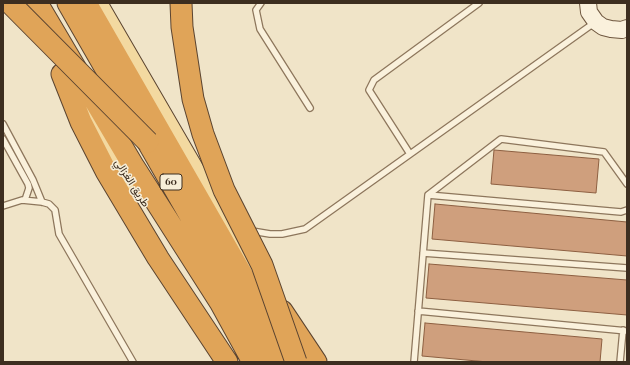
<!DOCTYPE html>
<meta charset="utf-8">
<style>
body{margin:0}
#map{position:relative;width:630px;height:365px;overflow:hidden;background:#f0e4c8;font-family:"Playfair Display",serif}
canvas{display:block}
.frame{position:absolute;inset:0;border:4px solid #3d2e20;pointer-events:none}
</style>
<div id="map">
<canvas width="630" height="365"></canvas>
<div class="frame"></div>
</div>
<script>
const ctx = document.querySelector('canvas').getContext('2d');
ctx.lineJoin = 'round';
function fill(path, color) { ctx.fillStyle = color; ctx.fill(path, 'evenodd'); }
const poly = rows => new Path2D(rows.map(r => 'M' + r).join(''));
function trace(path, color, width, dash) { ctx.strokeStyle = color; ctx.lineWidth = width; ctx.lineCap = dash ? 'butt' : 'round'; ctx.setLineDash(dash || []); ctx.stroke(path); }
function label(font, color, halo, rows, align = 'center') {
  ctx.font = font + ' "Playfair Display",Vazirmatn,serif'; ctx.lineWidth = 3; ctx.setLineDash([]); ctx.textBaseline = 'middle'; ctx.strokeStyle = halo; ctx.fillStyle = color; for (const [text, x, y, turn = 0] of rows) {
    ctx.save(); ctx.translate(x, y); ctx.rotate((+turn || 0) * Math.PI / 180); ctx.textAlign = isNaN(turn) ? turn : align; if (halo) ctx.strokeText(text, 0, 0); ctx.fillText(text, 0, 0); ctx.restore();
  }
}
const building = poly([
 [494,150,599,159,596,193,491,184,494,150],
 [435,204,627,222,627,256,432,239,435,204],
 [429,264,627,280,627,315,426,298,429,264],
 [425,323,602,339,600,362,488,362,422,356,425,323]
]);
fill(building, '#cf9f7d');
trace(building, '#8d5f41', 1);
const lane = poly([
 [261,3,256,10,260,29,310,108],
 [3,124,33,180,42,202],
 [3,139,28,184,29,188,25,200],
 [410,154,369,90,374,80,479,3],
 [428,195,621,212,627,210],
 [3,206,22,200,42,202,49,204,55,210,59,234,133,362],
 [252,231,270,234,282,234,305,229,594,23],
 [423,253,627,268],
 [418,311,627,331],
 [414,362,428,195,501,139,604,152,627,184],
 [620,362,623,330]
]);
const secondary = poly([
 [588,3,589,12,596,22,603,27,611,29,622,30,627,28]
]);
const primary = poly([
 [98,3,263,287],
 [79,100,134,186]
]);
const highway = poly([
 [37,3,134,167,220,302,253,362],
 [68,3,274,362],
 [86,3,287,353],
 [62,74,81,122,106,171,158,258,227,362],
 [282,311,316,362]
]);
trace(lane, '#8d765c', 8);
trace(secondary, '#6f573f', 18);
trace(primary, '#5b4430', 20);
trace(highway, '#5b4430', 23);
trace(lane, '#faf1dc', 5.5);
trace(secondary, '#faf1dc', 16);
trace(primary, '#f3d9a0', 18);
trace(highway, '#e0a458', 21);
const highwayBridge = poly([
 [10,3,148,142],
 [181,3,182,27,193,99,203,134,224,190,262,265,296,362]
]);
trace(highwayBridge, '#5b4430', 23, []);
trace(highwayBridge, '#e0a458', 21);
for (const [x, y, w] of [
 [171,182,22]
]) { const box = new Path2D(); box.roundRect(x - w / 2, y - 8, w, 16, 3); ctx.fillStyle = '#f7eed8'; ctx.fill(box); trace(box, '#3d2e20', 1); }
label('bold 10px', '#3d2e20', null, [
 ["60",171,182]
]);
label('11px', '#3d2e20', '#f7eed8', [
 ["طريق الغزالي",132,183,57]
]);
</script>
